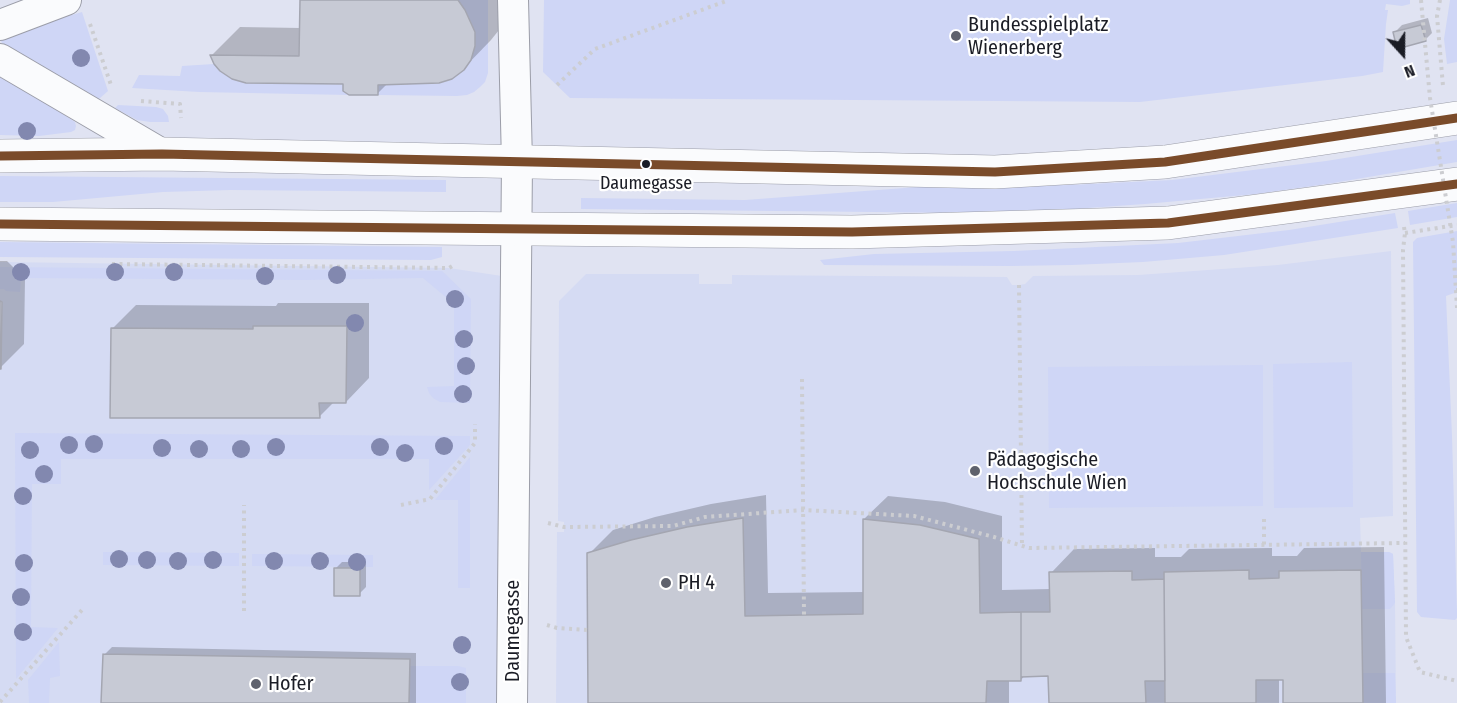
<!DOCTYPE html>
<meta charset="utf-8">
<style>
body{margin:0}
#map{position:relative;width:1457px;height:703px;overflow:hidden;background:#e0e3f2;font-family:"Fira Sans Condensed",sans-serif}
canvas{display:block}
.north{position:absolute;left:1373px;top:24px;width:60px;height:60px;-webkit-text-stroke:4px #fff;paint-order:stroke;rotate:159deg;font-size:16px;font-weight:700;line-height:24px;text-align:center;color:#1a1c25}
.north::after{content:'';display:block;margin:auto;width:21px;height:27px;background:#1a1c25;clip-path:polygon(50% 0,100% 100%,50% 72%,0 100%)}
</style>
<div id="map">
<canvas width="1457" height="703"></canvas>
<div class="north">N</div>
</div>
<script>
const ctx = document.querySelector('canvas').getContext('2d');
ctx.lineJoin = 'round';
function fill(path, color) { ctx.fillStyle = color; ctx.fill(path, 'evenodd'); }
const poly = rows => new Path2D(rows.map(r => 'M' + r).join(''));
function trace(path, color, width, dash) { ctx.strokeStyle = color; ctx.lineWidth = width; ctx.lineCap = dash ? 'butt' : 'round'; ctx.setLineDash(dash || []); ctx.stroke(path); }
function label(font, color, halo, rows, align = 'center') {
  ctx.font = font + ' "Fira Sans Condensed",sans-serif'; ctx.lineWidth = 4.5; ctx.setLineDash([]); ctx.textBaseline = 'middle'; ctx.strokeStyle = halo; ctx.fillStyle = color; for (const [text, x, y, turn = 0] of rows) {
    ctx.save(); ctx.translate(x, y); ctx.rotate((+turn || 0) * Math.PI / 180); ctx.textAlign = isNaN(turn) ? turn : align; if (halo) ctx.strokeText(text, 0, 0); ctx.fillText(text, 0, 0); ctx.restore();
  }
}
fill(poly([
 [1391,251,1393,516,1360,518,1361,552,1389,552,1393,554,1395,603,1396,703,556,703,557,532,564,532,564,522,558,521,559,301,586,274,699,274,699,284,732,284,732,275,1007,277,1012,285,1019,285,1025,284,1033,276,1138,275,1278,265],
 [0,262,449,268,515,278,512,703,0,703]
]), '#d5dbf3');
fill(poly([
 [458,0,488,0,488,73,485,82,480,87,474,92,467,95,457,96,378,95,378,85,439,83,471,60,475,46,475,32,465,10],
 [544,0,1410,0,1410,4,1402,6,1386,4,1385,10,1388,10,1386,24,1383,72,1362,76,1140,102,570,98,543,72],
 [1450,0,1457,0,1457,62,1447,64,1444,39],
 [82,12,108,91,99,99,5,45,2,43,0,39,6,34],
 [214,64,220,71,232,79,246,83,343,84,343,91,349,95,199,92,132,88,139,75,180,76,182,66],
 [0,72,75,122,76,126,75,130,71,132,39,136,0,135],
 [118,105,156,107,163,109,168,116,169,122,150,122,137,120,115,108],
 [1457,140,1457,162,1333,183,1256,194,1145,204,1059,210,972,213,581,209,581,198,745,200,918,187,1070,185,1172,180,1326,161],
 [0,176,446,180,446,192,231,190,163,192,53,202,0,202],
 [1457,203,1457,217,1410,225,1408,211],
 [1395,213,1398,228,1224,255,1143,262,1072,265,1010,266,824,265,820,260,874,254,1014,251,1178,243,1289,230],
 [1457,231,1457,292,1446,296,1452,436,1457,612,1457,618,1455,620,1421,617,1417,612,1413,242,1417,238],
 [0,242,442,247,442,257,431,260,0,257],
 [0,267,442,271,471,299,470,403,440,402,433,398,429,393,427,387,454,386,454,304,423,278,305,280,21,278,20,292,6,291,4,289,0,289],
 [1352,362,1353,507,1274,508,1273,364],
 [1263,365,1263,506,1049,508,1048,367],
 [15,433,470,436,470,445,429,490,429,459,61,459,61,484,32,484,31,627,58,628,16,679],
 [470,457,470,588,458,588,458,500,435,500],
 [103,552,239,553,239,566,103,565],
 [1361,552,1389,552,1393,554,1395,603,1390,609,1362,609],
 [252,554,373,555,373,567,252,566],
 [59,642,60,676,50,678,49,703,29,703,28,680],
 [410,666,458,666,466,668,466,703,409,703],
 [1363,673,1395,673,1396,703,1363,703]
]), '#cfd6f6');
fill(poly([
 [301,0,501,0,503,17,499,30,491,40,463,69,388,83,377,94,345,83,212,55,240,27,301,28],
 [1428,18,1432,33,1425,40,1395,32,1402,25],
 [0,261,7,261,25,279,24,344,0,368],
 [278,303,369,303,369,378,346,402,335,401,319,417,112,329,136,305,276,306],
 [766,495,768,593,865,592,864,519,888,496,945,502,1002,516,1002,590,1051,589,1051,573,1074,549,1155,548,1155,557,1181,557,1189,549,1272,548,1272,556,1297,556,1304,548,1384,547,1386,703,1285,703,1284,678,1279,678,1279,703,1050,703,1050,675,1025,675,1021,680,1009,680,1009,703,589,703,589,554,613,530,655,517,711,504],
 [342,562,366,562,366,587,359,594,335,569],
 [112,647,416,653,416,703,103,703,105,654]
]), '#0003');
const building = poly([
 [300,0,458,0,465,10,475,32,475,46,471,60,464,70,452,79,439,83,378,85,378,95,349,95,343,91,343,84,246,83,232,79,220,71,214,64,210,55,299,56,300,0],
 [1421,25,1426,41,1397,49,1393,32,1421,25],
 [0,301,2,302,1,369,0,369,0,301],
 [253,326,347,326,346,403,319,403,320,418,110,418,111,328,253,329,253,326],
 [743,518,745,616,863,614,863,519,920,525,979,539,980,613,1021,612,1021,681,987,681,986,703,588,703,587,553,631,540,687,527,743,518],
 [334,568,360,568,360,596,334,596,334,568],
 [1249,570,1249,579,1279,578,1279,571,1361,570,1363,703,1283,703,1283,680,1256,680,1256,703,1165,703,1164,572,1249,570],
 [1132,571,1132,580,1164,579,1165,681,1145,681,1146,703,1049,703,1048,676,1021,677,1021,612,1050,612,1049,572,1132,571],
 [103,654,410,659,409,703,101,703,103,654]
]);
fill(building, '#c7cad5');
trace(building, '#a4a6b1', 1.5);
const street = poly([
 [0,25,66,0],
 [0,59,162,154],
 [512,703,517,162,513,0]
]);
const primary = poly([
 [0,156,162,154,995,172,1165,162,1457,118],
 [0,224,852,232,1168,223,1457,184]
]);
trace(street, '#9b9da8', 32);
trace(primary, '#9b9da8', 34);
trace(poly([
 [1440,0,1437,16,1443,86],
 [90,24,111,85],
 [557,85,595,49,729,0],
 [141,101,180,104,181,118],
 [1404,227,1405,233,1403,250,1406,637,1420,672,1457,681],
 [1405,233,1457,225],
 [112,264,449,268,454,265],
 [1019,285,1022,546],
 [1456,290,1457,290],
 [802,379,804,615],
 [401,505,430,499,475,443,475,424],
 [1264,519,1264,545],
 [548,523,564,527,673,526,705,517,803,510,914,516,994,537,1029,548,1405,543],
 [244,611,244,505],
 [547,625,557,628,588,630],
 [0,702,82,610]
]), '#cccdd1', 4, [3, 4.5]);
trace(street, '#fafbfd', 30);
trace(primary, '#fafbfd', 33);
trace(poly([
 [1421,0,1430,98,1453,242,1457,308]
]), '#cccdd1', 4, [3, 4.5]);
trace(poly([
 [0,156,162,154,995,172,1165,162,1457,118],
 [0,224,852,232,1168,223,1457,184]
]), '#7a4b2a', 9);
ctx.fillStyle = '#8288af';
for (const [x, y] of [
 [81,58],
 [27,131],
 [21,272],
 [115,272],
 [174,272],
 [337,275],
 [265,276],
 [455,299],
 [355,323],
 [464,339],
 [466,366],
 [463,394],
 [94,444],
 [69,445],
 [444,446],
 [276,447],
 [380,447],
 [162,448],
 [199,449],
 [241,449],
 [30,450],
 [405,453],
 [44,474],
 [23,496],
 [119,559],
 [147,560],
 [213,560],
 [178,561],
 [274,561],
 [320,561],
 [357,562],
 [24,563],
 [21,597],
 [23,632],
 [462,645],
 [460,682]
]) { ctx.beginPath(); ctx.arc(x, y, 9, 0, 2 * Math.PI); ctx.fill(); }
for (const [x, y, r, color] of [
 [956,36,6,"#5f626d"],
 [646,164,5,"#1a1c25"],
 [975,471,6,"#5f626d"],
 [666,583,6,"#5f626d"],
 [256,684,6,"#5f626d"]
]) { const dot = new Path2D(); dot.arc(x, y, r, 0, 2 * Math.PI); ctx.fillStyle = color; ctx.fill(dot); trace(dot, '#fff', 2); }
label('18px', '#1a1c25', '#fff', [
 ["Daumegasse",646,184]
]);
label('20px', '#1a1c25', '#fff', [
 ["Bundesspielplatz",968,25],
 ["Wienerberg",968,48],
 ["Pädagogische",987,460],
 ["Hochschule Wien",987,483],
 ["PH 4",678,583],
 ["Hofer",268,684]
], 'left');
label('20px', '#1a1c25', '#fff', [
 ["Daumegasse",513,631,-90]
]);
</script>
